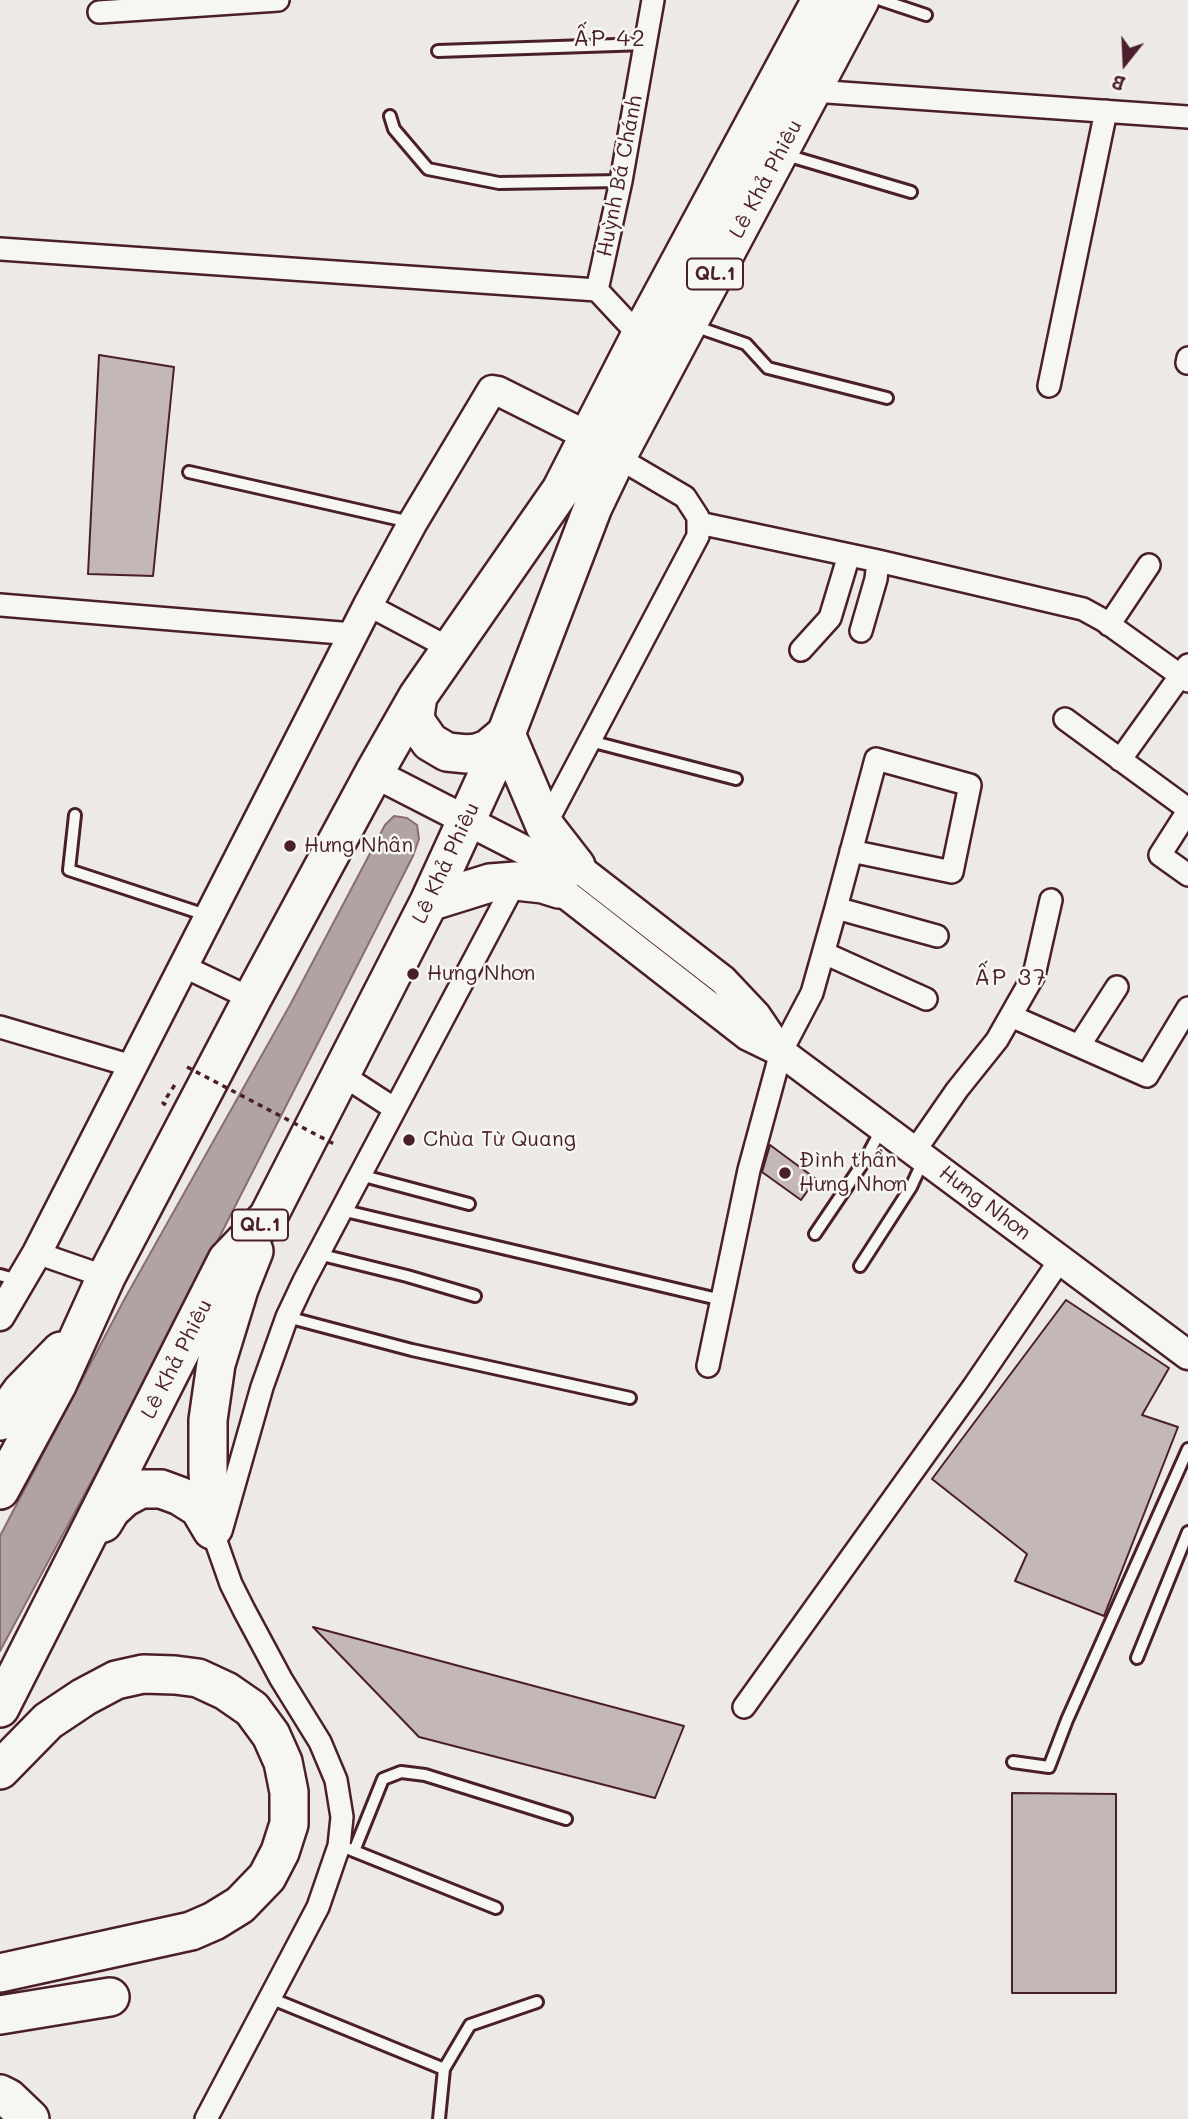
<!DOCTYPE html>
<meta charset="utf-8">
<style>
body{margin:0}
#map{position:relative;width:1188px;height:2119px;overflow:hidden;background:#ece9e6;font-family:Mali,sans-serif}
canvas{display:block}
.north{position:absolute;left:1090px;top:28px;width:70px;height:70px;-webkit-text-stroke:5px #f6f6f2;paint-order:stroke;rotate:198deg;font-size:19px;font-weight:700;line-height:28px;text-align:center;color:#4a1f2b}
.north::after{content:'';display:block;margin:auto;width:24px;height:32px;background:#4a1f2b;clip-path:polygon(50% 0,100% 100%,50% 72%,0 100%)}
</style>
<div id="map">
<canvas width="1188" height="2119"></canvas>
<div class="north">B</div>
</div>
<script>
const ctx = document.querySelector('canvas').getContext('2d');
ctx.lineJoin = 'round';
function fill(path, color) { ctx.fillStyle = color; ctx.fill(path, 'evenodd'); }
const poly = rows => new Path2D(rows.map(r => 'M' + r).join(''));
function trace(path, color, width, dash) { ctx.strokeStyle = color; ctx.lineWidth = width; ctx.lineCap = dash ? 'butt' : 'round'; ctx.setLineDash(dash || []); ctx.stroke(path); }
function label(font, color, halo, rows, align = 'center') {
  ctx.font = font + ' Mali,sans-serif'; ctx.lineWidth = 5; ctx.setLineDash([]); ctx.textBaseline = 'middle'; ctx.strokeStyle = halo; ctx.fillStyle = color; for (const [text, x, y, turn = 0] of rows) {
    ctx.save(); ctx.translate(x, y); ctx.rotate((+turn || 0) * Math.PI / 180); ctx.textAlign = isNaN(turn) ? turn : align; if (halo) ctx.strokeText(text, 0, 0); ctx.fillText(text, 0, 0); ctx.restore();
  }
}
const water = poly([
 [394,816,407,818,417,825,419,839,413,856,159,1356,0,1651,0,1536,124,1300,290,1005,385,825,394,816]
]);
fill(water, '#b1a2a3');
trace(water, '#886e73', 2);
const building = poly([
 [99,355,174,367,153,576,88,574,99,355],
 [770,1145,816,1179,801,1200,762,1172,770,1145],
 [1066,1300,1169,1368,1142,1415,1178,1427,1104,1616,1015,1581,1027,1554,932,1479,1066,1300],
 [313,1627,684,1726,655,1798,419,1737,313,1627],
 [1012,1793,1116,1794,1116,1993,1012,1993,1012,1793]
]);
fill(building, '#c4b7b7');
trace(building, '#4a1f2b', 2);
const lane = poly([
 [881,0,926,15],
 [438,51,646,44],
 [390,116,394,129,428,169,499,183,621,181],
 [786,155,911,192],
 [694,326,746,344,768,368,887,398],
 [189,472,410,522],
 [590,741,736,779],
 [75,815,69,870,209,916],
 [360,1175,469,1204],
 [341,1210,722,1300],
 [815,1234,865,1160,881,1130],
 [318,1254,407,1276,475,1296],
 [860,1266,911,1187,923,1161],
 [0,1275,18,1280],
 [287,1317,412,1350,630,1398],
 [1137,1658,1188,1532],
 [1013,1762,1049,1767,1067,1720,1188,1449],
 [349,1849,496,1908],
 [354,1851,383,1779,401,1772,425,1775,566,1819],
 [270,1998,444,2069,439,2119],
 [444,2069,470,2025,537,2002]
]);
const street = poly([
 [99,12,278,0],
 [813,91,1188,117],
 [0,249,597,290],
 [640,336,597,290,621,181,653,0],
 [1187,363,1188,358],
 [1049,386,1106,111],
 [699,523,878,561,1083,609,1103,620,1188,681],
 [0,605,353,634],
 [368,605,451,649],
 [1109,625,1149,565],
 [861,631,876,579,878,561],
 [801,650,830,618,849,555],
 [1065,719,1188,809],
 [1120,760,1188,665],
 [1188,811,1160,855,1188,875],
 [542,831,698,536,698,517,685,497,617,457],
 [836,908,876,759,970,785,952,872,851,851],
 [824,953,926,999],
 [183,966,252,999],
 [1011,1016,1147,1076,1188,1008],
 [0,1027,132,1066],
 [1079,1046,1117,987],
 [341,1074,395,1109],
 [914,1152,957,1090,997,1040,1034,975,1051,900],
 [37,1253,106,1277],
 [708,1366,749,1170,781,1052,812,993,836,908,937,936],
 [221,1531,262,1387,287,1317,304,1281,519,875],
 [744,1707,974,1386,1060,1260],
 [206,2119,318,1907,339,1846,342,1817,336,1780,320,1742,281,1679,244,1610,231,1584,212,1530]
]);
const secondary = poly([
 [374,773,530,853,576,866,723,980,756,1015,779,1049],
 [530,853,559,889,748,1036,781,1052,1188,1355],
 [0,1316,37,1253,368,605,413,522,492,390,498,391,588,436]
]);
const highway = poly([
 [418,696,415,716,418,725,430,742,447,752,467,754,477,753,488,749,506,734],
 [506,734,545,826,576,866],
 [429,902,490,883,516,881,543,884,559,889],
 [0,1421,21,1392,61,1351],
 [0,1490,57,1385,106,1277,252,999,374,773,418,696,561,490,640,336,821,0],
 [103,1523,111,1510,124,1498,141,1489,161,1489,180,1496,199,1508,212,1530],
 [212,1530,208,1472,208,1420,216,1364,239,1289,254,1251],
 [0,1708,227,1260,268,1217,429,902,506,734,593,507,617,457,860,0],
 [0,1770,48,1721,84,1697,116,1680,143,1674,175,1675,198,1678,226,1691,252,1709,271,1735,283,1762,289,1792,289,1824,280,1852,267,1877,240,1905,214,1921,191,1931,0,1973],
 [0,2015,110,1997],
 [0,2094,8,2098,30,2119]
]);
trace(lane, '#4a1f2b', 16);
trace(street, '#4a1f2b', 26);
trace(secondary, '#4a1f2b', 33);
trace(highway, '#4a1f2b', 42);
trace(poly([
 [166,1105,163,1103,176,1083]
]), '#4a1f2b', 3.5, [5, 5]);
trace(lane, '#f6f6f2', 10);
trace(street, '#f6f6f2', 21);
trace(secondary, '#f6f6f2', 28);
trace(highway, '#f6f6f2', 37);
trace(poly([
 [187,1067,334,1144]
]), '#4a1f2b', 3.5, [5, 5]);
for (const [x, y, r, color] of [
 [290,846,7,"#4a1f2b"],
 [413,974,7,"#4a1f2b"],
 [409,1140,7,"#4a1f2b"],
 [785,1173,7,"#4a1f2b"]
]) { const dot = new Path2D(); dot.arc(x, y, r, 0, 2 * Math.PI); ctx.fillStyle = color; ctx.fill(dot); trace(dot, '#f6f6f2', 2.5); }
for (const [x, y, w] of [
 [715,274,56],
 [260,1225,56]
]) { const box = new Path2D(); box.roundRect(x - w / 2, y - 15.5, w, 31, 5); ctx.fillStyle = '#f6f6f2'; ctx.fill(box); trace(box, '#4a1f2b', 2); }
label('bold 19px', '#4a1f2b', null, [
 ["QL.1",715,274],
 ["QL.1",260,1225]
]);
label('21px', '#4a1f2b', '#f6f6f2', [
 ["Huỳnh Bá Chánh",620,176,-79],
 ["Lê Khả Phiêu",766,179,-62],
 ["Lê Khả Phiêu",446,863,-65],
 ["Hưng Nhơn",985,1203,37],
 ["Lê Khả Phiêu",177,1359,-63]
]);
label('21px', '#4a1f2b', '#f6f6f2', [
 ["Hưng Nhân",304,846],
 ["Hưng Nhơn",427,974],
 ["Chùa Từ Quang",423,1140],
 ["Đình thần",799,1161],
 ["Hưng Nhơn",799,1185]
], 'left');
ctx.letterSpacing = '2px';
label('23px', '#4a1f2b', '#f6f6f2', [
 ["ẤP 42",610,39],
 ["ẤP 37",1011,978]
]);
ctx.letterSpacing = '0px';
</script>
